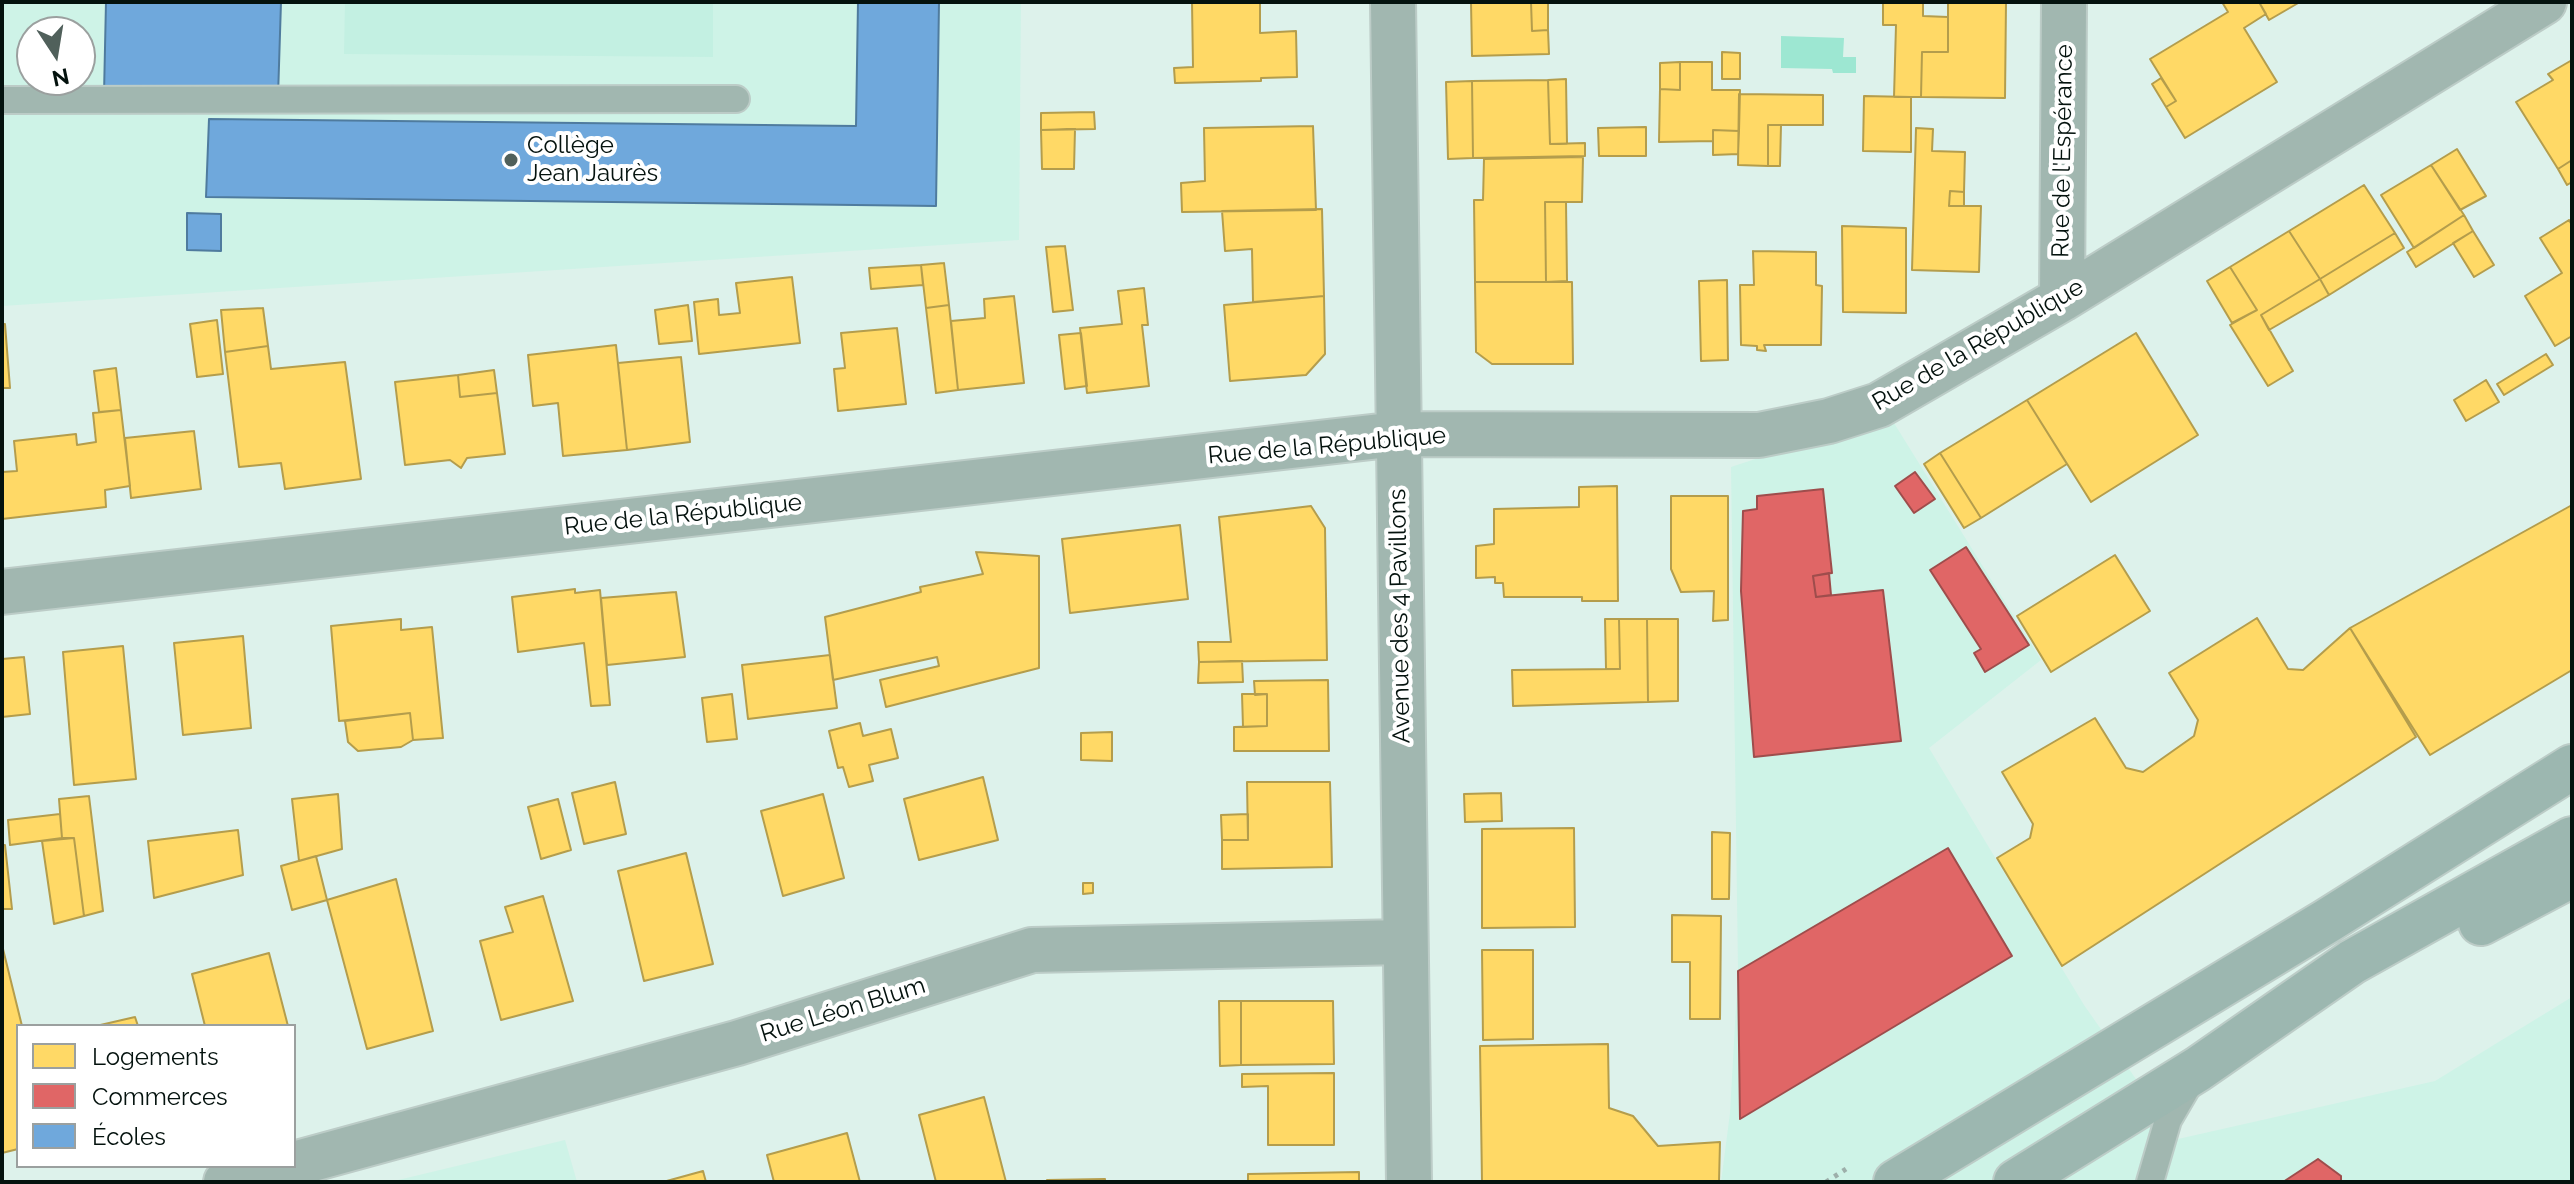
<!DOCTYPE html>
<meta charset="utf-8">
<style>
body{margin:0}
#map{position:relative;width:2574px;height:1184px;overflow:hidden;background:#ddf2eb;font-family:Raleway,sans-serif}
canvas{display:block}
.frame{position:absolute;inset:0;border:4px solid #04120e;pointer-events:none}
.legend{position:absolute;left:16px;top:1024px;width:280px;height:144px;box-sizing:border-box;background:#fff;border:2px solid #9ba09f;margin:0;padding:10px 14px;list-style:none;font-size:24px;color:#04120e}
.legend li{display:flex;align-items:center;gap:16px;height:40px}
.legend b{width:40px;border:2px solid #9ba09f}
.north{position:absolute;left:16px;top:16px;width:80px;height:80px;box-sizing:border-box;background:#fff;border:2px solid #9ba09f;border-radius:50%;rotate:168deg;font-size:22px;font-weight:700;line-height:32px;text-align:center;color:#04120e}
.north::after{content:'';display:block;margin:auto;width:28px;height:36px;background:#50605b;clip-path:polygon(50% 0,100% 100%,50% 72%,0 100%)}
</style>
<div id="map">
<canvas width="2574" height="1184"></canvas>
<div class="frame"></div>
<ul class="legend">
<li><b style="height:22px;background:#ffd966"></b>Logements</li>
<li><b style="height:22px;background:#e06666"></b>Commerces</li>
<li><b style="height:22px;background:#6fa8dc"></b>Écoles</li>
</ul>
<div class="north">N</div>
</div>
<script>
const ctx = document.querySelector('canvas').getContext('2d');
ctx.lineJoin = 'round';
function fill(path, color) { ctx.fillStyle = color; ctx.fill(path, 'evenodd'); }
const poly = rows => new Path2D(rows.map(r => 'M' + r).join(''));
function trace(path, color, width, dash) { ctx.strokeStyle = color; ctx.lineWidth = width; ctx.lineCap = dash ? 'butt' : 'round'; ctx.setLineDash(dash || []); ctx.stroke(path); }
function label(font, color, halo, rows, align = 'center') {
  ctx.font = font + ' Raleway,sans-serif'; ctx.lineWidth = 8; ctx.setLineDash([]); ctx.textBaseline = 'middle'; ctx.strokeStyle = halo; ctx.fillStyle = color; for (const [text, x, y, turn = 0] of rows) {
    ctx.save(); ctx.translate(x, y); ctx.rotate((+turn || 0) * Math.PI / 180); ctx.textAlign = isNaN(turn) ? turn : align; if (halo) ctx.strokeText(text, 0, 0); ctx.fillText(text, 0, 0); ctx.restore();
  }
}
fill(poly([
 [2,2,1021,2,1019,240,2,306],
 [32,32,80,32,80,80,32,80],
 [1889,415,2041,660,1929,748,2084,1005,2178,1139,2435,1081,2572,997,2572,1182,1721,1182,1730,1113,1738,971,1731,467],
 [565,1140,577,1182,390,1182]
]), '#cef3e7');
fill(poly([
 [345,2,713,2,713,57,344,54]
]), '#c3f0e2');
fill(poly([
 [1781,36,1844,38,1843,57,1856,57,1856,73,1833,73,1832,69,1781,68]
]), '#9de7d2');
const homes = poly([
 [1192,2,1260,2,1260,33,1296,31,1297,77,1261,78,1261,81,1175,83,1174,68,1193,67,1192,2],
 [1471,2,1531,2,1532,31,1548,30,1549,54,1472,56,1471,2],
 [1531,2,1548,2,1548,30,1532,31,1531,2],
 [1883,2,1923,2,1923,16,1948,17,1948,52,1922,52,1921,97,1894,97,1896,25,1883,25,1883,2],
 [1948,2,2006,2,2005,98,1921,97,1922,52,1948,52,1948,2],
 [2222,2,2259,2,2266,14,2244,28,2277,82,2185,138,2166,107,2176,101,2150,59,2228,12,2222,2],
 [2259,2,2300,2,2269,20,2259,2],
 [1722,52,1740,53,1740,79,1722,79,1722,52],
 [2572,60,2572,160,2558,169,2516,102,2553,80,2548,74,2572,60],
 [1680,62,1712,62,1712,90,1740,90,1739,131,1713,130,1713,141,1659,142,1660,89,1680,90,1680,62],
 [1680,62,1680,90,1660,89,1660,63,1680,62],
 [2161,78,2176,101,2166,107,2152,84,2161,78],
 [1566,79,1567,144,1550,144,1548,80,1566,79],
 [1548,80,1550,144,1585,143,1585,156,1473,158,1472,81,1548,80],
 [1472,81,1473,158,1448,159,1446,82,1472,81],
 [1739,94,1823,95,1823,125,1768,125,1768,166,1738,165,1739,94],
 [1864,96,1911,97,1911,152,1863,151,1864,96],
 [1094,112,1095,129,1041,130,1041,113,1094,112],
 [1768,125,1781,125,1780,166,1768,166,1768,125],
 [1313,126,1316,210,1182,212,1181,183,1205,181,1204,128,1313,126],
 [1646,127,1646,156,1599,156,1598,128,1646,127],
 [1916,128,1933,129,1932,151,1965,152,1964,192,1950,191,1949,206,1981,206,1979,272,1912,270,1916,128],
 [1075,129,1074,169,1042,169,1041,130,1075,129],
 [1713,130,1739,131,1738,154,1713,155,1713,130],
 [2457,149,2486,196,2460,210,2431,165,2457,149],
 [1583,157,1582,202,1545,202,1546,282,1475,282,1474,200,1483,200,1484,159,1583,157],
 [2572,160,2572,182,2567,185,2558,169,2572,160],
 [2431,165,2464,215,2414,248,2381,195,2431,165],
 [2364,185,2395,233,2320,279,2289,231,2364,185],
 [1950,191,1964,192,1964,206,1949,206,1950,191],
 [1545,202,1566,202,1567,281,1546,282,1545,202],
 [1322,209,1324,296,1253,302,1252,249,1225,251,1222,211,1322,209],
 [2464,215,2473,231,2416,267,2407,252,2464,215],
 [2569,220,2572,225,2572,336,2555,346,2525,296,2562,273,2540,238,2569,220],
 [1842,226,1906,228,1906,313,1843,312,1842,226],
 [2289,231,2320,279,2261,315,2293,371,2268,386,2230,325,2257,310,2230,267,2289,231],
 [2473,231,2494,265,2474,277,2453,243,2473,231],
 [2395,233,2404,248,2329,295,2320,279,2395,233],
 [1065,246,1073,310,1053,312,1046,247,1065,246],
 [1753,251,1816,252,1816,285,1822,286,1821,345,1764,345,1766,351,1757,350,1757,346,1741,345,1740,285,1754,285,1753,251],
 [944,263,949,305,926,308,921,265,944,263],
 [921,265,923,285,871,289,869,268,921,265],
 [2230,267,2257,310,2232,323,2207,281,2230,267],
 [792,277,800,343,699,354,694,302,718,299,719,315,740,313,736,283,792,277],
 [2320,279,2329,295,2269,330,2261,315,2320,279],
 [1727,280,1728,360,1701,361,1699,281,1727,280],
 [1475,282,1572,282,1573,364,1492,364,1476,352,1475,282],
 [1144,288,1148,325,1142,325,1149,386,1087,393,1080,328,1122,324,1118,291,1144,288],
 [1014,296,1024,383,958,390,951,321,985,318,984,299,1014,296],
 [1324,296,1325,354,1306,375,1230,381,1224,305,1324,296],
 [688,305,692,341,659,344,655,310,688,305],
 [949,305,958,390,936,393,926,308,949,305],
 [263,308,268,346,225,352,221,310,263,308],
 [217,320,223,374,197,377,190,324,217,320],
 [2,324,5,324,10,388,2,388,2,324],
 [897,328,906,404,838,411,834,369,845,368,841,333,897,328],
 [1081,333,1087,386,1065,389,1059,335,1081,333],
 [2136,333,2198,435,2091,502,2027,400,2136,333],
 [616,345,627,450,563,456,558,403,533,406,528,355,616,345],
 [268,346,271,369,345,362,361,479,285,489,281,463,239,467,225,352,268,346],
 [2546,354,2553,365,2504,395,2497,384,2546,354],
 [681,357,690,442,627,450,618,363,681,357],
 [116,368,121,410,99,412,94,371,116,368],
 [494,370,497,393,460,397,458,375,494,370],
 [458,375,460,397,497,393,505,454,467,458,461,468,450,460,405,465,395,382,458,375],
 [2486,380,2499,402,2466,421,2454,400,2486,380],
 [2027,400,2067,464,1981,518,1940,453,2027,400],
 [121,410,130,486,105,490,106,507,2,519,2,472,17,471,14,441,76,434,77,445,96,442,93,413,121,410],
 [194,431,201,489,131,498,125,438,194,431],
 [1940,453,1981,518,1964,528,1924,464,1940,453],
 [1617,486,1618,601,1582,601,1582,597,1504,597,1503,583,1495,583,1495,577,1476,578,1476,546,1494,544,1494,509,1579,507,1579,487,1617,486],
 [1671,496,1728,496,1728,620,1713,621,1714,591,1681,592,1671,569,1671,496],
 [2572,505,2572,670,2430,755,2350,628,2572,505],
 [1311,506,1325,528,1327,660,1199,662,1198,642,1231,642,1219,517,1311,506],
 [1180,525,1188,599,1070,613,1062,539,1180,525],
 [976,552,1039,556,1039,668,886,707,880,680,939,666,937,657,833,680,825,617,921,592,920,587,983,574,976,552],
 [2115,555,2150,611,2051,672,2017,616,2115,555],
 [575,589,575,593,600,590,610,705,591,706,584,643,518,652,512,597,575,589],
 [676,592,685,657,607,665,601,598,676,592],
 [2257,618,2288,669,2303,670,2350,628,2416,737,2062,966,1997,858,2030,838,2033,824,2002,772,2095,718,2126,768,2143,772,2194,736,2198,720,2169,673,2257,618],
 [401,619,401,630,432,627,443,738,413,740,410,713,339,721,331,626,401,619],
 [1605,619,1619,619,1620,669,1606,669,1605,619],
 [1619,619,1647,619,1648,702,1513,706,1512,670,1620,669,1619,619],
 [1647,619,1678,619,1678,701,1648,702,1647,619],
 [243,636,251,728,183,735,174,643,243,636],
 [123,646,136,779,74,785,63,652,123,646],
 [830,655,837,708,748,719,742,665,830,655],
 [24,657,30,714,2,717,2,659,24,657],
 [1242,661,1243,682,1198,683,1199,662,1242,661],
 [1328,680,1329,751,1234,751,1234,727,1267,726,1267,694,1255,695,1254,681,1328,680],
 [732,694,737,739,707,742,702,698,732,694],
 [1242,694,1267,694,1267,726,1243,727,1242,694],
 [410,713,413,740,401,747,358,751,348,742,345,721,410,713],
 [860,723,863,736,891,729,898,758,869,765,873,781,849,787,843,767,838,768,829,731,860,723],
 [1112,732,1112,761,1081,760,1081,733,1112,732],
 [983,777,998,840,919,860,904,799,983,777],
 [615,782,626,834,584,844,572,793,615,782],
 [1247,782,1330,782,1332,867,1222,869,1222,840,1248,840,1247,782],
 [1501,793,1502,821,1465,822,1464,794,1501,793],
 [338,794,342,849,299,861,292,799,338,794],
 [823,794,844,878,783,896,761,811,823,794],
 [89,796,103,911,84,916,74,838,62,838,59,799,89,796],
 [558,799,571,850,541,859,528,807,558,799],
 [60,814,62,838,10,845,8,820,60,814],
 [1248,814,1248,840,1222,840,1221,815,1248,814],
 [1574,828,1575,927,1482,928,1482,829,1574,828],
 [238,830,243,875,154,898,148,841,238,830],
 [1712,832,1730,833,1729,899,1712,899,1712,832],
 [74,838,84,916,54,924,42,841,74,838],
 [2,845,5,845,12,909,2,909,2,845],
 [686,853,713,964,644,981,618,871,686,853],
 [316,856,327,900,292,910,281,866,316,856],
 [396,879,433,1031,367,1049,327,900,396,879],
 [1083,883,1093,883,1093,893,1083,894,1083,883],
 [543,896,573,1001,501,1020,480,941,513,932,505,907,543,896],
 [1672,915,1721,916,1720,1019,1690,1019,1690,962,1672,962,1672,915],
 [2,945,22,1026,18,1026,18,1149,2,1153,2,945],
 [1482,950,1533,950,1533,1039,1483,1040,1482,950],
 [269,953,288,1026,205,1026,192,974,269,953],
 [1219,1001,1241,1001,1241,1065,1220,1066,1219,1001],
 [1241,1001,1333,1001,1334,1064,1241,1065,1241,1001],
 [135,1017,138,1026,96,1026,135,1017],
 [1608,1044,1609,1108,1633,1116,1658,1146,1720,1142,1719,1182,1482,1182,1480,1046,1608,1044],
 [1334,1073,1334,1145,1268,1145,1268,1086,1242,1087,1242,1074,1334,1073],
 [984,1097,1006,1182,936,1182,919,1115,984,1097],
 [847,1133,860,1182,774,1182,767,1155,847,1133],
 [703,1171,706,1182,663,1182,703,1171],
 [1359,1172,1359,1182,1248,1182,1248,1174,1359,1172],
 [1105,1179,1105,1182,1047,1182,1047,1180,1105,1179]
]);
fill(homes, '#ffd966');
trace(homes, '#b49d4c', 2);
const shops = poly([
 [1915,472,1935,499,1914,513,1895,486,1915,472],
 [1823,489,1832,573,1813,576,1816,597,1883,590,1901,741,1754,757,1741,591,1743,511,1757,509,1757,496,1823,489],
 [1966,547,2029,645,1985,672,1974,653,1981,649,1930,570,1966,547],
 [1829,573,1831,595,1816,597,1813,576,1829,573],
 [1948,848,2012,956,1740,1119,1738,971,1948,848],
 [2318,1159,2341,1176,2341,1182,2283,1182,2318,1159]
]);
fill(shops, '#e06666');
trace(shops, '#9e4d4c', 2);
const schools = poly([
 [106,2,281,2,278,97,104,94,106,2],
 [858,2,939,2,936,206,206,197,209,119,856,126,858,2],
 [187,213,221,214,221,251,187,250,187,213]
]);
fill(schools, '#6fa8dc');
trace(schools, '#4f7b9e', 2);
const service = poly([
 [2,100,736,99],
 [2150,1182,2168,1120,2192,1079]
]);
const minor = poly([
 [1393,2,1409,1182],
 [2062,299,2064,2],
 [2,592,1398,434,1759,435,1829,421,1879,405,2062,299,2544,2],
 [294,1164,737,1043,1032,950,1403,942],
 [226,1182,285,1166]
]);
const primary = poly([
 [2481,923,2572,875],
 [1896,1182,2327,921,2572,767],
 [2016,1182,2198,1069,2352,962,2572,839]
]);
trace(service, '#bcccc7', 30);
trace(minor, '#bcccc7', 48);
trace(primary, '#bcccc7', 48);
trace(poly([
 [1826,1182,1846,1169]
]), '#9dafaa', 5, [4, 6]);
trace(service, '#a1b7b0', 26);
trace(minor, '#a1b7b0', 44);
trace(primary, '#9cb7b0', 44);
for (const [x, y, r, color] of [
 [511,160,8,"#50605b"]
]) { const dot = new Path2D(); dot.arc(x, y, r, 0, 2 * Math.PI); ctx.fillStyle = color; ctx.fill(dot); trace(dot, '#fff', 3); }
label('24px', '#04120e', '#fff', [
 ["Collège",527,146],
 ["Jean Jaurès",527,174]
], 'left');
label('24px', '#04120e', '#fff', [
 ["Rue de l'Espérance",2063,151,-89],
 ["Rue de la République",1978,345,-30],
 ["Rue de la République",1327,446,-5],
 ["Rue de la République",683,515,-6],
 ["Avenue des 4 Pavillons",1400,616,-91],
 ["Rue Léon Blum",843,1010,-17]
]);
</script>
